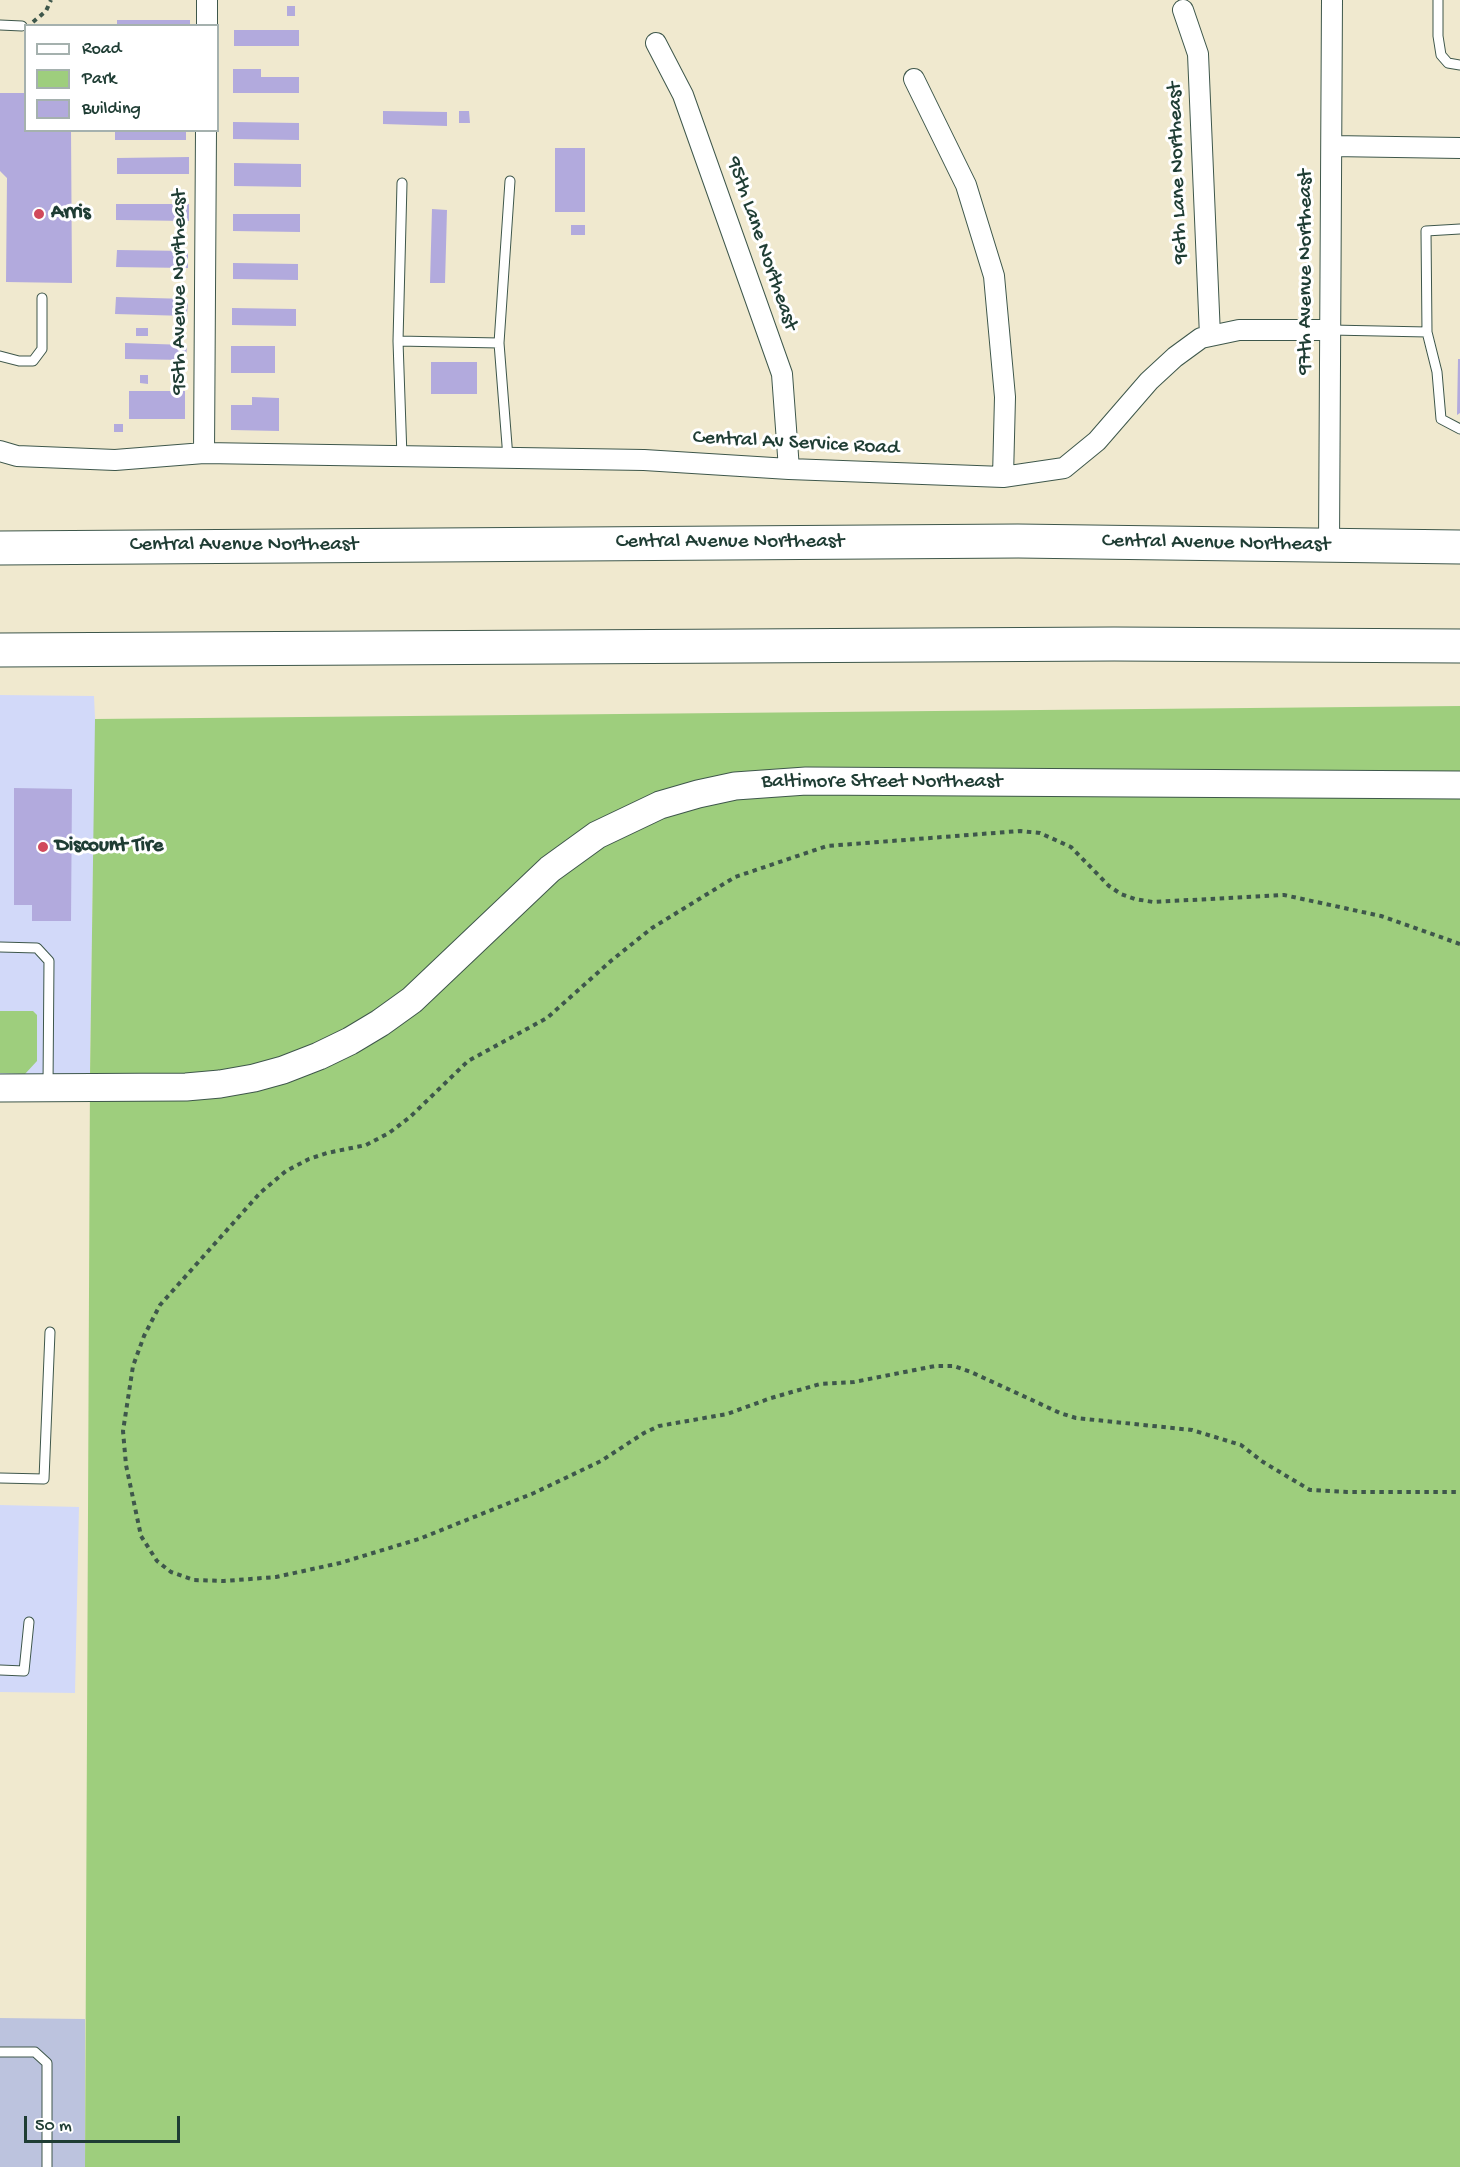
<!DOCTYPE html>
<style>
body{margin:0}
#map{position:relative;width:1460px;height:2167px;overflow:hidden;background:#f0e9cf;font-family:"Gochi Hand",sans-serif}
canvas{display:block}
.legend{position:absolute;left:24px;top:24px;width:195px;height:108px;box-sizing:border-box;background:#fff;border:2px solid #a5b1ae;margin:0;padding:8px 10px;list-style:none;font-size:18px;color:#1f3d34}
.legend li{display:flex;align-items:center;gap:12px;height:30px}
.legend b{width:30px;border:2px solid #a5b1ae}
.scale{position:absolute;left:24px;top:2116px;width:156px;height:27px;box-sizing:border-box;border:3px solid #1f3d34;border-top:0;padding-left:8px;font-size:18px;line-height:21px;white-space:nowrap;color:#1f3d34;-webkit-text-stroke:4px #fff;paint-order:stroke}
</style>
<div id="map">
<canvas width="1460" height="2167"></canvas>
<ul class="legend">
<li><b style="height:8px;background:#fff"></b>Road</li>
<li><b style="height:16px;background:#9ece7d"></b>Park</li>
<li><b style="height:16px;background:#b2aadd"></b>Building</li>
</ul>
<div class="scale">50 m</div>
</div>
<script>
const ctx = document.querySelector('canvas').getContext('2d');
ctx.lineJoin = 'round';
function fill(path, color) { ctx.fillStyle = color; ctx.fill(path, 'evenodd'); }
const poly = rows => new Path2D(rows.map(r => 'M' + r).join(''));
function trace(path, color, width, dash) { ctx.strokeStyle = color; ctx.lineWidth = width; ctx.lineCap = dash ? 'butt' : 'round'; ctx.setLineDash(dash || []); ctx.stroke(path); }
function label(font, color, halo, rows, align = 'center') {
  ctx.font = font + ' "Gochi Hand",sans-serif'; ctx.lineWidth = 6; ctx.setLineDash([]); ctx.textBaseline = 'middle'; ctx.strokeStyle = halo; ctx.fillStyle = color; for (const [text, x, y, turn = 0] of rows) {
    ctx.save(); ctx.translate(x, y); ctx.rotate((+turn || 0) * Math.PI / 180); ctx.textAlign = isNaN(turn) ? turn : align; if (halo) ctx.strokeText(text, 0, 0); ctx.fillText(text, 0, 0); ctx.restore();
  }
}
fill(poly([
 [0,695,94,696,97,763,93,869,90,1075,0,1077],
 [0,1505,79,1507,75,1693,0,1692]
]), '#d2d9f9');
fill(poly([
 [0,2018,85,2019,85,2167,0,2167]
]), '#bcc3de');
fill(poly([
 [1460,706,1460,2167,85,2167,90,1075,95,719],
 [0,1011,33,1011,37,1015,37,1061,25,1074,0,1073]
]), '#9ece7d');
fill(poly([
 [287,6,295,6,295,16,287,16],
 [117,20,190,20,190,26,117,26],
 [234,30,299,30,299,46,234,46],
 [233,69,261,69,261,77,299,77,299,93,233,93],
 [0,93,26,93,26,130,71,130,72,283,6,282,7,178,0,171],
 [383,111,447,112,447,126,383,124],
 [459,111,469,111,470,123,459,123],
 [233,122,299,123,299,140,233,139],
 [115,130,186,130,186,140,115,140],
 [555,148,585,148,585,212,555,212],
 [189,157,189,174,117,174,117,158],
 [234,163,301,164,301,187,234,186],
 [116,204,189,204,189,221,116,220],
 [432,209,447,210,445,283,430,283],
 [233,214,300,214,300,232,233,231],
 [571,225,585,225,585,235,571,235],
 [117,250,188,251,188,268,116,267],
 [233,263,298,264,298,280,233,279],
 [116,297,188,299,187,316,115,314],
 [232,308,296,309,296,326,232,325],
 [136,328,148,328,148,336,136,336],
 [125,343,187,345,186,360,125,359],
 [231,346,275,346,275,373,231,373],
 [1458,359,1460,359,1460,413,1457,415],
 [431,362,477,362,477,394,431,394],
 [140,375,148,375,148,384,140,383],
 [129,391,185,391,185,419,129,419],
 [252,397,279,398,279,431,231,430,231,405,252,405],
 [114,424,123,424,123,432,114,432],
 [14,788,72,789,71,921,32,921,32,905,14,905]
]), '#b2aadd');
const lane = poly([
 [1438,0,1438,36,1441,55,1448,63,1460,65],
 [0,25,22,26],
 [1331,330,1427,332,1426,231,1460,229],
 [1427,332,1437,372,1441,419,1460,429],
 [398,341,402,183],
 [499,343,510,181],
 [0,356,19,361,33,361,42,349,42,298],
 [402,457,398,341,499,343,508,458],
 [0,947,37,948,49,961,48,1085],
 [0,1478,44,1479,50,1332],
 [0,1670,24,1671,29,1622],
 [0,2052,35,2052,47,2063,47,2167]
]);
const street = poly([
 [1183,10,1198,54,1210,336],
 [207,26,207,0],
 [656,43,683,95,782,374,789,469],
 [914,79,966,185,994,276,1005,397,1003,477],
 [1332,146,1460,148],
 [0,451,17,456,115,460,204,453,644,460,789,469,1003,477,1064,468,1097,441,1149,381,1175,357,1201,338,1239,330,1331,330],
 [204,453,206,130],
 [1329,545,1332,0]
]);
const secondary = poly([
 [0,1088,186,1087,220,1084,254,1078,283,1070,319,1056,350,1041,380,1023,412,1000,550,869,597,835,660,805,698,794,735,786,806,781,1460,785]
]);
const highway = poly([
 [0,548,1018,541,1460,547],
 [0,650,1114,644,1460,646]
]);
trace(lane, '#3e574b', 11);
trace(street, '#3e574b', 22);
trace(secondary, '#3e574b', 29);
trace(highway, '#3e574b', 35);
trace(poly([
 [33,22,46,11,51,0],
 [1460,944,1381,916,1284,895,1153,902,1135,899,1121,894,1109,886,1071,847,1040,833,1020,831,827,846,735,877,652,928,612,960,547,1018,468,1061,410,1117,389,1133,366,1145,327,1153,309,1159,286,1171,260,1193,160,1305,144,1336,133,1366,123,1431,126,1465,141,1536,157,1561,171,1572,194,1580,224,1581,276,1577,340,1563,419,1539,534,1493,601,1461,644,1433,659,1426,727,1414,771,1398,820,1384,854,1382,935,1366,954,1366,971,1372,1060,1413,1076,1418,1192,1430,1241,1445,1263,1462,1310,1490,1347,1492,1460,1492]
]), '#3e574b', 4, [4.5, 4.5]);
trace(lane, '#fff', 9);
trace(street, '#fff', 20);
trace(secondary, '#fff', 27);
trace(highway, '#fff', 33);
for (const [x, y, r, color] of [
 [39,214,6,"#d1495b"],
 [43,847,6,"#d1495b"]
]) { const dot = new Path2D(); dot.arc(x, y, r, 0, 2 * Math.PI); ctx.fillStyle = color; ctx.fill(dot); trace(dot, '#fff', 2); }
label('21px', '#1f3d34', '#fff', [
 ["96th Lane Northeast",1179,173,-92],
 ["95th Lane Northeast",761,244,71],
 ["97th Avenue Northeast",1307,272,-90],
 ["95th Avenue Northeast",181,292,-90],
 ["Central Av Service Road",796,444,3],
 ["Central Avenue Northeast",730,543],
 ["Central Avenue Northeast",1216,544,1],
 ["Central Avenue Northeast",244,546],
 ["Baltimore Street Northeast",882,783]
]);
label('bold 21px', '#1f3d34', '#fff', [
 ["Arris",51,214],
 ["Discount Tire",55,847]
], 'left');
</script>
